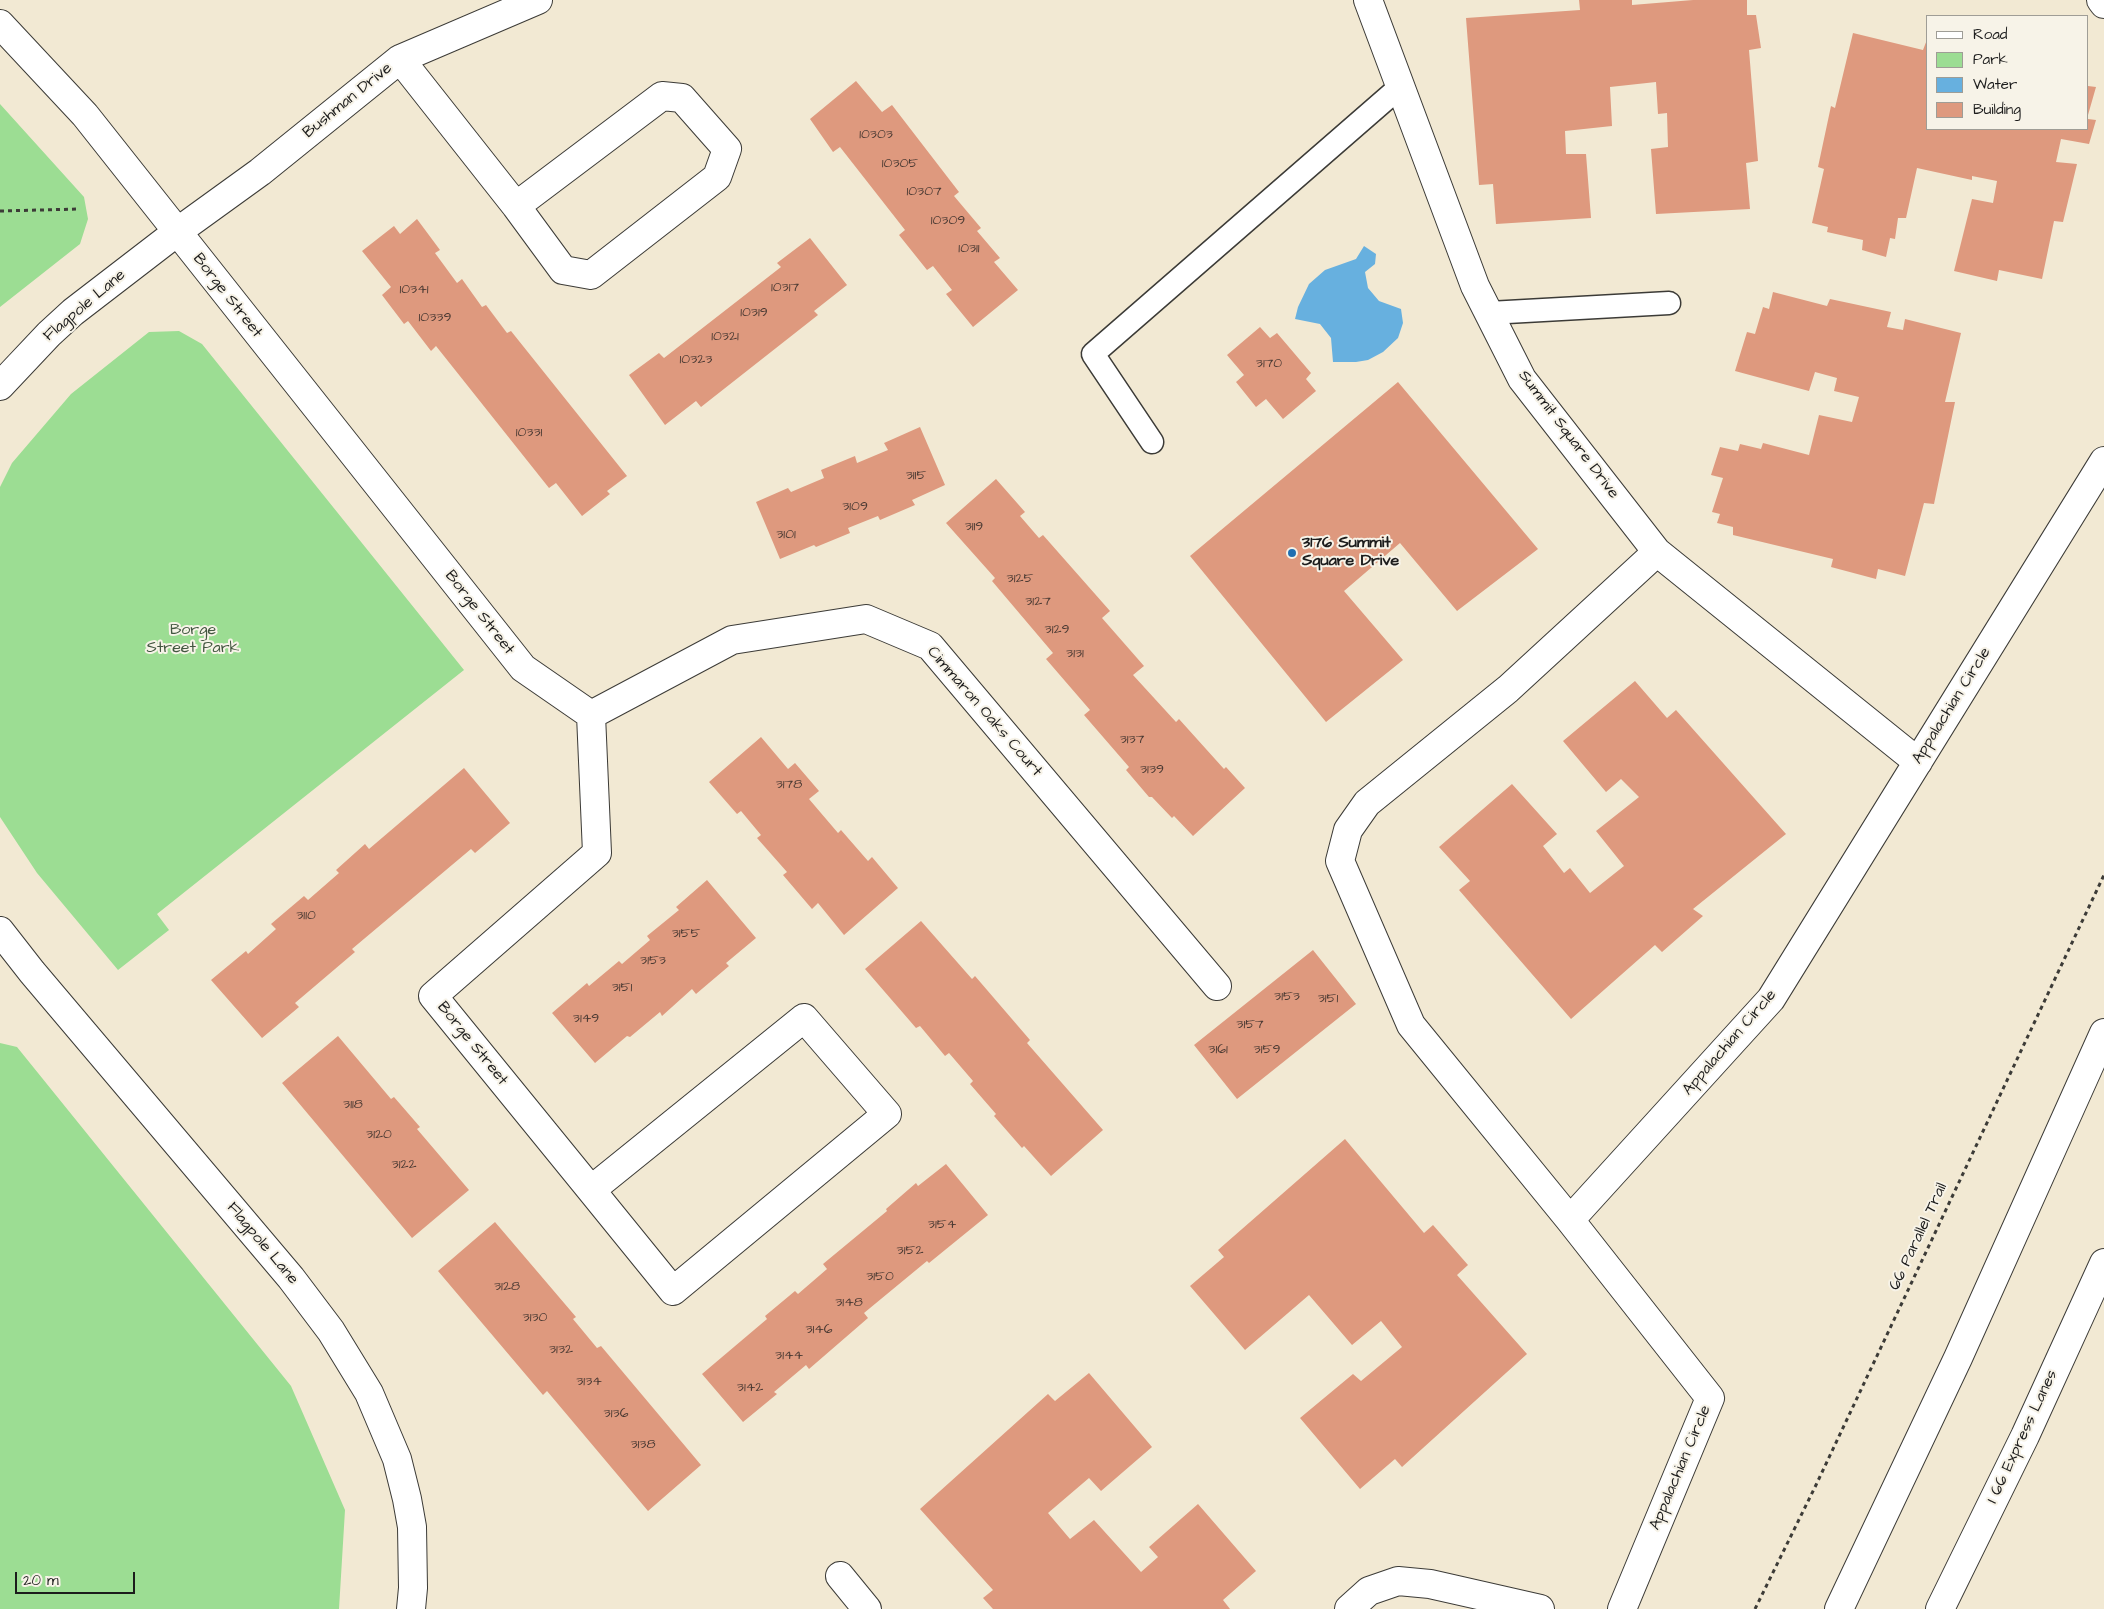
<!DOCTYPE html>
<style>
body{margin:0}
#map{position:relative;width:2104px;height:1609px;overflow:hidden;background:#f2e9d3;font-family:"Architects Daughter",sans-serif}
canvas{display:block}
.legend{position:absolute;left:1926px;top:15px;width:162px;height:115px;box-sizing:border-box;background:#f7f3e8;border:1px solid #9f9d96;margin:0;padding:6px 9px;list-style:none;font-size:15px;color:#1c1c1c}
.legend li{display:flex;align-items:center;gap:10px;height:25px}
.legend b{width:25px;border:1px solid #9f9d96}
.scale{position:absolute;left:15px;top:1572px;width:120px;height:22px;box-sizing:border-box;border:2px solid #1c1c1c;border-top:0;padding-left:6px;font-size:15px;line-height:18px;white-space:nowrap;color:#1c1c1c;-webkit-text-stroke:4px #f7f3e8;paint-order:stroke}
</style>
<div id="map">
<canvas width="2104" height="1609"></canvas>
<ul class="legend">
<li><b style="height:6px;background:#fff"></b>Road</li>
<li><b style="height:14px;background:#9cdd93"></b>Park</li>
<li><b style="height:14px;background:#67b0df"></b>Water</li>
<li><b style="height:14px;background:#de997e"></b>Building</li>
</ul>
<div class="scale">20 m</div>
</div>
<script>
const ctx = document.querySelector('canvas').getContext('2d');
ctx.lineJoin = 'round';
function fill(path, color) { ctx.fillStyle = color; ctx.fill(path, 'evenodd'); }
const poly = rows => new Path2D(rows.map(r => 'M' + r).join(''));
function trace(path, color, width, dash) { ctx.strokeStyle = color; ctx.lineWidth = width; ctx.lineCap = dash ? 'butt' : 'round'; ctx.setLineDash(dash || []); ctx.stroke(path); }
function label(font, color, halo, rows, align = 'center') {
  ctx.font = font + ' "Architects Daughter",sans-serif'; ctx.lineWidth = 4; ctx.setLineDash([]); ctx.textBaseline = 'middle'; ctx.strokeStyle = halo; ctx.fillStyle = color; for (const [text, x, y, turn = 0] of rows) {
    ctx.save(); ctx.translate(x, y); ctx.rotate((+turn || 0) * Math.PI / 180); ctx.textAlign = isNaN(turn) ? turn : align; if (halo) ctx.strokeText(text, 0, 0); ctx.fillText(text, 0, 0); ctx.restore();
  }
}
fill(poly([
 [0,104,84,197,88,219,80,244,0,307],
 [179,331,202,344,464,670,157,914,169,930,118,970,37,873,0,817,0,487,12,463,71,394,149,332],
 [0,1043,17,1047,291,1386,345,1510,339,1609,0,1609]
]), '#9cdd93');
fill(poly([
 [1364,246,1376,254,1375,264,1365,272,1368,288,1379,301,1401,309,1403,323,1398,338,1383,352,1368,360,1356,362,1333,362,1331,338,1320,324,1295,319,1298,307,1309,284,1325,270,1356,259]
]), '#67b0df');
fill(poly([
 [1579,0,1632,0,1632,5,1693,0,1747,0,1747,15,1756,15,1761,48,1749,50,1758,161,1746,163,1750,209,1656,214,1651,149,1668,147,1667,113,1658,114,1656,82,1610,87,1612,126,1565,131,1566,154,1586,154,1591,218,1496,224,1493,184,1479,185,1466,18,1580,10],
 [1853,33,1923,50,1928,37,1928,129,2088,129,2088,119,2096,120,2089,144,2061,139,2056,162,2077,164,2063,222,2054,221,2042,279,1999,270,1997,281,1954,271,1972,199,1993,203,1997,181,1972,176,1972,180,1917,168,1906,218,1898,218,1895,239,1890,238,1886,257,1862,250,1863,240,1827,232,1828,227,1812,223,1824,169,1818,167,1831,106,1835,108],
 [856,81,882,112,892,105,959,192,954,196,981,228,977,231,1000,258,994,262,1018,290,973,327,946,294,952,290,933,266,927,270,899,235,905,230,840,147,833,152,810,119],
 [2088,86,2096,87,2088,115],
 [417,219,440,250,435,253,457,283,462,279,482,307,486,305,507,333,511,331,627,476,607,491,610,494,582,516,556,483,549,488,436,346,431,351,408,321,404,324,382,295,391,287,362,251,394,226,400,234],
 [810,238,847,285,814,311,818,315,701,407,696,401,665,425,629,375,659,353,664,358,781,267,777,263],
 [1773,292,1827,306,1830,299,1891,312,1887,327,1903,330,1905,319,1961,333,1945,402,1955,402,1934,504,1924,503,1905,576,1878,569,1876,579,1831,567,1833,559,1733,535,1733,527,1717,523,1720,514,1712,512,1723,478,1711,475,1720,447,1738,451,1740,444,1761,449,1763,443,1809,455,1819,415,1852,422,1859,397,1834,391,1837,378,1815,372,1809,391,1735,371,1747,332,1755,334,1763,307,1769,309],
 [1260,327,1270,338,1277,333,1311,373,1306,379,1316,391,1283,419,1266,399,1256,407,1236,382,1244,375,1227,355],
 [1398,382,1538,549,1457,611,1400,543,1344,591,1403,660,1326,722,1190,556],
 [920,427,945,485,912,500,915,505,880,520,878,516,848,528,850,533,816,547,814,545,780,559,756,502,788,488,791,492,824,478,821,470,855,456,857,463,888,450,884,443],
 [996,479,1025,512,1020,516,1039,538,1043,535,1110,611,1102,618,1144,666,1133,675,1176,722,1179,719,1224,769,1226,767,1245,788,1193,836,1174,816,1172,818,1152,797,1149,797,1126,770,1129,767,1084,715,1090,710,1046,659,1053,653,992,581,995,578,946,523],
 [1635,681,1667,718,1676,710,1786,834,1693,909,1703,916,1662,952,1655,945,1571,1019,1459,890,1470,881,1439,847,1512,784,1557,834,1543,846,1564,873,1570,868,1590,893,1624,866,1596,831,1639,797,1621,779,1606,792,1563,741],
 [761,737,788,769,795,763,819,791,809,799,838,833,841,830,868,861,872,857,898,888,844,935,818,903,812,909,783,875,787,872,757,838,761,835,741,811,737,814,709,782],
 [464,768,510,823,475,853,471,849,352,949,355,952,295,1003,299,1007,262,1038,211,980,246,951,248,954,276,929,271,924,304,896,308,900,339,873,336,870,365,844,369,849],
 [707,880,756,938,726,963,729,966,696,994,692,989,662,1016,660,1012,630,1037,627,1036,595,1063,552,1013,587,983,589,986,619,961,622,964,650,940,647,936,679,910,676,907],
 [921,921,972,979,975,976,1030,1040,1027,1043,1103,1130,1051,1176,1024,1146,1022,1148,994,1116,996,1114,970,1084,973,1081,949,1053,945,1056,920,1026,916,1028,865,969],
 [1313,950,1356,1004,1237,1099,1194,1045],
 [338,1036,391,1099,394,1097,420,1127,417,1129,469,1190,412,1238,282,1083],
 [1345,1139,1424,1233,1433,1225,1468,1265,1457,1275,1527,1354,1402,1467,1395,1459,1360,1489,1300,1418,1353,1374,1361,1381,1402,1347,1381,1321,1352,1345,1309,1295,1245,1350,1190,1286,1224,1257,1218,1250],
 [946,1164,988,1215,929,1263,927,1261,864,1313,868,1318,809,1369,806,1365,774,1392,777,1394,743,1422,702,1374,767,1319,765,1316,795,1291,798,1294,827,1269,823,1264,887,1211,886,1209,916,1183,918,1186],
 [495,1222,576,1317,573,1319,597,1348,601,1346,701,1465,648,1511,547,1391,543,1395,438,1271],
 [1089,1373,1152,1447,1101,1491,1089,1478,1048,1513,1070,1539,1094,1520,1141,1572,1158,1557,1149,1547,1198,1504,1256,1571,1223,1600,1230,1609,993,1609,983,1598,993,1590,920,1509,1048,1394,1055,1401]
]), '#de997e');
const lane = poly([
 [1489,313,1669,303],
 [1152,442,1093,354,1401,86]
]);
const street = poly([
 [1368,0,1475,286,1522,379,1657,552,1918,762],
 [2101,0,2104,4],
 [0,24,85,115,523,668,591,715],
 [400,59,516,206,563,270,591,275,717,177,727,149,682,98,662,96,516,206],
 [0,386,49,334,73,312,177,232,260,172,400,59,538,0],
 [591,715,732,640,866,619,930,646,1217,986],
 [0,931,32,972,291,1278,331,1331,369,1393,397,1459,407,1499,412,1527,413,1588,411,1609],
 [591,1190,804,1018,887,1114,673,1291,591,1190,433,996,597,853,591,715],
 [1570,1220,1771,999,2104,461],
 [840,1576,867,1609],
 [1349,1609,1369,1591,1398,1581,1430,1584,1540,1609],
 [1622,1609,1710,1398,1570,1220,1411,1025,1340,861,1348,830,1367,803,1508,689,1657,552]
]);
const highway = poly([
 [1839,1609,1958,1358,2104,1033],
 [1940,1609,2025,1436,2104,1263]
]);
trace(lane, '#3c3b37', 25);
trace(street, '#3c3b37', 30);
trace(highway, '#3c3b37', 30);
trace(poly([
 [0,211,80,209],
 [1755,1609,1816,1485,2104,875]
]), '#3c3b37', 3, [4, 4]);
trace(lane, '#fff', 22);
trace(street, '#fff', 28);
trace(highway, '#fff', 28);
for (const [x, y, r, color] of [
 [1292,553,5,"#1f6fb2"]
]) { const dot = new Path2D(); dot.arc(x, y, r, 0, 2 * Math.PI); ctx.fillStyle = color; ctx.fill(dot); trace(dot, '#f7f3e8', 2); }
label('14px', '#4c3b34', null, [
 ["10303",876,135],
 ["10305",900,164],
 ["10307",924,192],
 ["10309",948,221],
 ["10311",969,249],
 ["10317",785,288],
 ["10341",414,290],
 ["10319",754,313],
 ["10339",435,318],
 ["10321",725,337],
 ["10323",696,360],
 ["3170",1269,364],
 ["10331",529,433],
 ["3115",916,476],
 ["3109",855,507],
 ["3119",974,527],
 ["3101",786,535],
 ["3125",1020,579],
 ["3127",1038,602],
 ["3129",1057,630],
 ["3131",1075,654],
 ["3137",1132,740],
 ["3139",1152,770],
 ["3178",789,785],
 ["3110",306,916],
 ["3155",686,934],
 ["3153",653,961],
 ["3151",622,988],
 ["3153",1287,997],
 ["3151",1328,999],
 ["3149",586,1019],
 ["3157",1250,1025],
 ["3161",1218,1050],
 ["3159",1267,1050],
 ["3118",353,1105],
 ["3120",379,1135],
 ["3122",404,1165],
 ["3154",942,1225],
 ["3152",910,1251],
 ["3150",880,1277],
 ["3128",507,1287],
 ["3148",849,1303],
 ["3130",535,1318],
 ["3146",819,1330],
 ["3132",561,1350],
 ["3144",789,1356],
 ["3134",589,1382],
 ["3142",750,1388],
 ["3136",616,1414],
 ["3138",643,1445]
]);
label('16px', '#1c1c1c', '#f7f3e8', [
 ["Bushman Drive",348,101,-39],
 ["Borge Street",227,296,52],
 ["Flagpole Lane",85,306,-40],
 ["Summit Square Drive",1568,435,53],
 ["Borge Street",479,613,52],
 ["Appalachian Circle",1952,706,-58],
 ["Cimmaron Oaks Court",984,712,49],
 ["Appalachian Circle",1730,1043,-49],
 ["Borge Street",472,1044,51],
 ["66 Parallel Trail",1919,1237,-65],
 ["Flagpole Lane",262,1244,50],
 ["I 66 Express Lanes",2023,1437,-65],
 ["Appalachian Circle",1681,1468,-67]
]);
label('bold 16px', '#1c1c1c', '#f7f3e8', [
 ["3176 Summit",1302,544],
 ["Square Drive",1302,562]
], 'left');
label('16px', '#425640', '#f7f3e8', [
 ["Borge",193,631],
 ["Street Park",193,649]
]);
</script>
